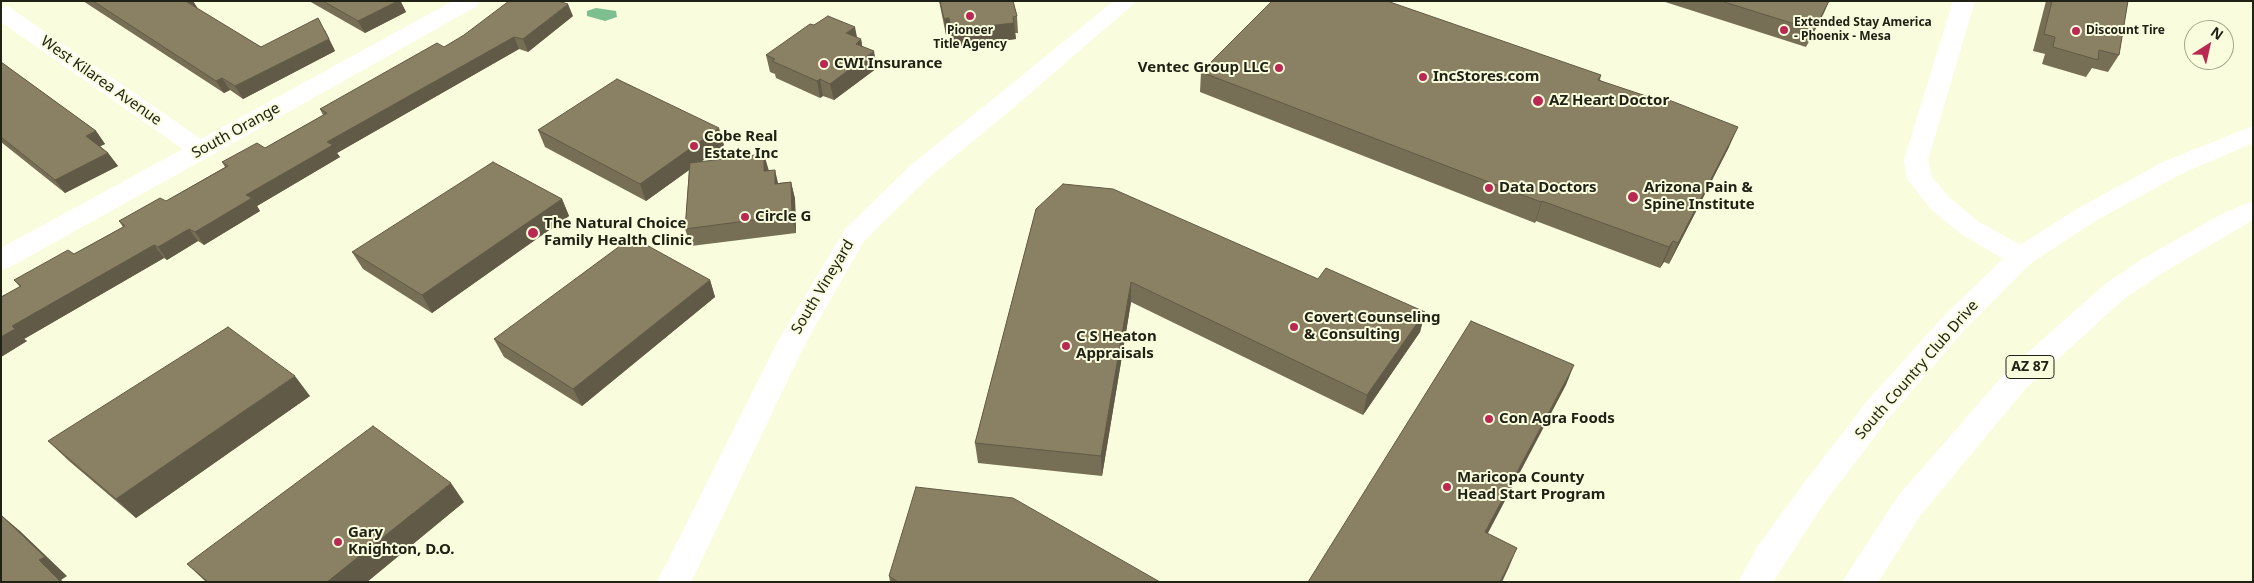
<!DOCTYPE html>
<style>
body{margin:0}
#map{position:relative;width:2254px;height:583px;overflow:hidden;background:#fafddd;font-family:"Noto Sans",sans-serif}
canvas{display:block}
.frame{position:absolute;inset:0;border:2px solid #212216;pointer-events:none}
.north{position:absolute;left:2184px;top:20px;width:50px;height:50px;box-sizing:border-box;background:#fafddd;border:1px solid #a3a58d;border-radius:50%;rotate:35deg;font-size:14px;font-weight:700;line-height:20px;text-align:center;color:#212216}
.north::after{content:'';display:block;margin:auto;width:18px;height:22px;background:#b92951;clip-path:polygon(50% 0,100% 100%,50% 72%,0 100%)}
</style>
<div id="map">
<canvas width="2254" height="583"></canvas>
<div class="frame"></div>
<div class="north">N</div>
</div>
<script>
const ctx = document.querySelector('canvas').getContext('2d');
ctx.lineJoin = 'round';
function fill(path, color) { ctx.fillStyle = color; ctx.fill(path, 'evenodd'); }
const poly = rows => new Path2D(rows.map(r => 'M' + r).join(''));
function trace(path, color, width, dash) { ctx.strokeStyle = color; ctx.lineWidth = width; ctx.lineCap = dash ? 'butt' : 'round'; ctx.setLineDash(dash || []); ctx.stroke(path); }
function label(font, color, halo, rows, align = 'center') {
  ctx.font = font + ' "Noto Sans",sans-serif'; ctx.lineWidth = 4; ctx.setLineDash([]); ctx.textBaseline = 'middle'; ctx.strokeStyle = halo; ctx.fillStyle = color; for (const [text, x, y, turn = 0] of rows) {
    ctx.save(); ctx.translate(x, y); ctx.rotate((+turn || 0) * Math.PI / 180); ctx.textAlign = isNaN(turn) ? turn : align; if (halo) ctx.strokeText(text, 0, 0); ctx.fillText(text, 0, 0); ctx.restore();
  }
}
fill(poly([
 [596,8,616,11,617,17,605,21,587,16,587,11]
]), '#7ebf8f');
fill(poly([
 [453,1,479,1,477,6,210,156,10,267,1,269,1,248,183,149,1,22,1,6,9,7,201,139,453,1],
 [1114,1,1137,1,1013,108,928,178,864,241,806,342,691,582,657,582,778,341,845,229,910,166,1114,1],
 [1953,1,1975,1,1928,160,1932,177,1949,197,1979,222,2030,250,2034,257,2030,264,2021,266,2012,264,1961,234,1931,209,1907,179,1904,160,1953,1]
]), '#fff');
fill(poly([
 [2253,126,2253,143,2181,174,2095,221,2030,264,1965,329,1891,415,1825,502,1773,582,1738,582,1758,546,1803,484,1869,399,1945,315,2012,250,2077,209,2163,162,2253,126],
 [2253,201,2253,220,2164,272,2125,298,2026,388,1920,516,1878,582,1842,582,1898,496,2006,372,2105,284,2144,258,2220,215,2253,201]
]), '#fff');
fill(poly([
 [83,1,193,1,198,9,261,47,325,30,335,51,243,99,230,90,224,93],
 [309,1,402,1,401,2,406,12,365,33],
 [939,1,1013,1,1017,16,1018,33,1015,33,1016,39,953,47,951,35,946,35],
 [1662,1,1829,1,1806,47],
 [2046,1,2128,1,2119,55,2108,72,2092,68,2086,77,2042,64,2045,54,2033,51],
 [573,16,528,52,519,49,337,153,340,157,257,206,260,211,204,245,198,241,167,260,164,258,24,339,27,341,1,357,1,297,20,287,14,280,74,254,123,227,119,221,166,201,225,167,222,162,265,148,323,115,320,109,444,47],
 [857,38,861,39,862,46,877,68,834,100,823,96,820,98,776,78,775,74,770,72,766,55],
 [1,62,96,131,105,144,100,146,108,153,118,166,65,193,1,142],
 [1201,72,1601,75,1600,80,1729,147,1669,264,1664,262,1660,268,1536,221,1535,223,1200,92],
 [538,130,724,145,701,162,769,170,778,183,791,182,795,199,796,233,691,246,685,229,689,170,646,201,545,147],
 [562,199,569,216,432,313,363,269,352,252],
 [1036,209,1318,279,1425,312,1420,332,1363,415,1131,302,1102,476,978,463,975,443],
 [710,280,715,297,582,406,504,357,494,339],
 [310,396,136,518,69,461,48,441],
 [464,502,367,582,206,582,187,564],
 [889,576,1160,582,890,582]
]), '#776e56');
fill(poly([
 [190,1,193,1,200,12,187,2],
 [391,1,402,1,401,2,406,12,365,33,358,21],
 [1829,1,1824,13,1806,47,1814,30],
 [568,4,573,16,528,52,523,39],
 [318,18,335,51,243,99,235,86],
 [949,18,951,35,946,35,944,19],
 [1014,23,1016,39,953,47,951,30],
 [855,27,858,42,861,39,864,56,846,33],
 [514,37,519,49,337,153,340,157,257,206,260,211,204,245,195,232,246,195,327,142],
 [874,51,877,68,834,100,830,84],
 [222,78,230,90,224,93,216,81],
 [820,79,823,96,820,98,817,81],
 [1738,127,1729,147,1669,264,1678,243],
 [719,128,724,145,646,201,640,184],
 [96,131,105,144,95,149,86,136],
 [108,153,118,166,65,193,55,180],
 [764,154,769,171,764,171],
 [775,170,779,187,775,184],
 [791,182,795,199,796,233,792,215],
 [562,199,569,216,432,313,422,295],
 [1542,201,1536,221,1535,223,1541,202],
 [189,229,198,241,167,260,158,247],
 [1673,241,1664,262,1660,268,1669,247],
 [154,245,164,258,24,339,27,341,1,357,1,337,12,326],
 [710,280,715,297,582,406,573,389],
 [1131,282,1131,302,1102,476,1101,456],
 [1425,312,1420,332,1363,415,1367,395],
 [1574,365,1566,385,1478,552,1485,532],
 [295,376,310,396,136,518,116,499],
 [451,483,464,502,367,582,327,582],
 [1,515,20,531,67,576,61,580,64,582,61,582,39,560],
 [1517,548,1509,567,1502,582,1500,582]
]), '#615a46');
const building = poly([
 [93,1,190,1,187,2,261,47,318,18,329,39,235,86,222,78,216,81,93,1],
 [323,1,398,1,358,21,323,1],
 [509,1,558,1,568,4,523,39,514,37,327,142,333,145,246,195,252,198,195,232,189,229,158,247,154,245,12,326,15,329,1,337,1,297,21,286,14,280,68,250,74,254,125,226,119,221,160,198,166,201,228,166,222,162,257,143,265,148,327,113,320,109,437,43,444,47,464,35,509,1],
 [940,1,1013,1,1017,16,1013,17,1014,23,951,30,949,18,944,19,940,1],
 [1272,1,1387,1,1601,75,1598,80,1667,103,1669,100,1738,127,1678,243,1673,241,1669,247,1542,201,1541,202,1201,72,1272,1],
 [1721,1,1829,1,1814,30,1721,1],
 [2052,1,2128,1,2119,55,2099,50,2098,60,2053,47,2055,37,2044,34,2052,1],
 [828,16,855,27,846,33,861,39,856,44,874,51,830,84,820,79,817,81,772,61,775,59,766,55,810,24,814,25,828,16],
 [1,62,96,131,86,136,108,153,55,180,1,137,1,62],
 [617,79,719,128,640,184,538,130,617,79],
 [764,154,764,171,775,170,775,184,791,182,792,215,685,229,690,163,764,154],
 [493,162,562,199,422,295,352,252,493,162],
 [1063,184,1113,189,1318,279,1326,268,1425,312,1367,395,1131,282,1101,456,975,443,1036,209,1063,184],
 [632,237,710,280,573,389,494,339,632,237],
 [1471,321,1574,365,1485,532,1517,548,1500,582,1308,582,1471,321],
 [228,327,295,376,116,499,48,441,228,327],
 [373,426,451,483,327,582,208,582,187,564,373,426],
 [916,487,1013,498,1160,582,898,582,889,576,916,487],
 [1,515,45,557,39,560,61,582,1,582,1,515]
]);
fill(building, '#8a8064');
trace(building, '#615a46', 1);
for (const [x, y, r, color] of [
 [970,16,5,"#b92951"],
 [1784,30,5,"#b92951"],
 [2076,31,5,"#b92951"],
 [824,64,5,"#b92951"],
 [1279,68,5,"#b92951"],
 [1423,77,5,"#b92951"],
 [1538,101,6,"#b92951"],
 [694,146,5,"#b92951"],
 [1489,188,5,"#b92951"],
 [1633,197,6,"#b92951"],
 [745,217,5,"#b92951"],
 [533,233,6,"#b92951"],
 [1294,327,5,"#b92951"],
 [1066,346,5,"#b92951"],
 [1489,419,5,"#b92951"],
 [1447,487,5,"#b92951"],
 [338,542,5,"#b92951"]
]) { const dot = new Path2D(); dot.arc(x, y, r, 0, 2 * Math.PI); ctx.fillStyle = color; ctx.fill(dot); trace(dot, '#fafddd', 2); }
label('bold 12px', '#212216', '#fafddd', [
 ["Extended Stay America",1794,23],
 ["- Phoenix - Mesa",1794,37],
 ["Pioneer",970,31,"center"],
 ["Title Agency",970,45,"center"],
 ["Discount Tire",2086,31]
], 'left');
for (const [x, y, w] of [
 [2030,367,48]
]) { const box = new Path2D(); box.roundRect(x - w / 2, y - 11.5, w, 23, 4); ctx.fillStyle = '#fafddd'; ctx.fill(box); trace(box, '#212216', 1); }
label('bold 14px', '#212216', null, [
 ["AZ 87",2030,367]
]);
label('bold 15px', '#212216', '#fafddd', [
 ["CWI Insurance",834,64],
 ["Ventec Group LLC",1269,68,"right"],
 ["IncStores.com",1433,77],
 ["AZ Heart Doctor",1549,101],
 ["Cobe Real",704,137],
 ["Estate Inc",704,154],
 ["Data Doctors",1499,188],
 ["Arizona Pain &",1644,188],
 ["Spine Institute",1644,205],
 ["Circle G",755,217],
 ["The Natural Choice",544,224],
 ["Family Health Clinic",544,241],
 ["Covert Counseling",1304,318],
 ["& Consulting",1304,335],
 ["C S Heaton",1076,337],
 ["Appraisals",1076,354],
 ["Con Agra Foods",1499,419],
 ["Maricopa County",1457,478],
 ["Head Start Program",1457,495],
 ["Gary",348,533],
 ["Knighton, D.O.",348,550]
], 'left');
label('15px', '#212216', '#fafddd', [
 ["West Kilarea Avenue",101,81,35],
 ["South Orange",236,131,-29],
 ["South Vineyard",823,287,-59],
 ["South Country Club Drive",1917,370,-49]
]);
</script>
